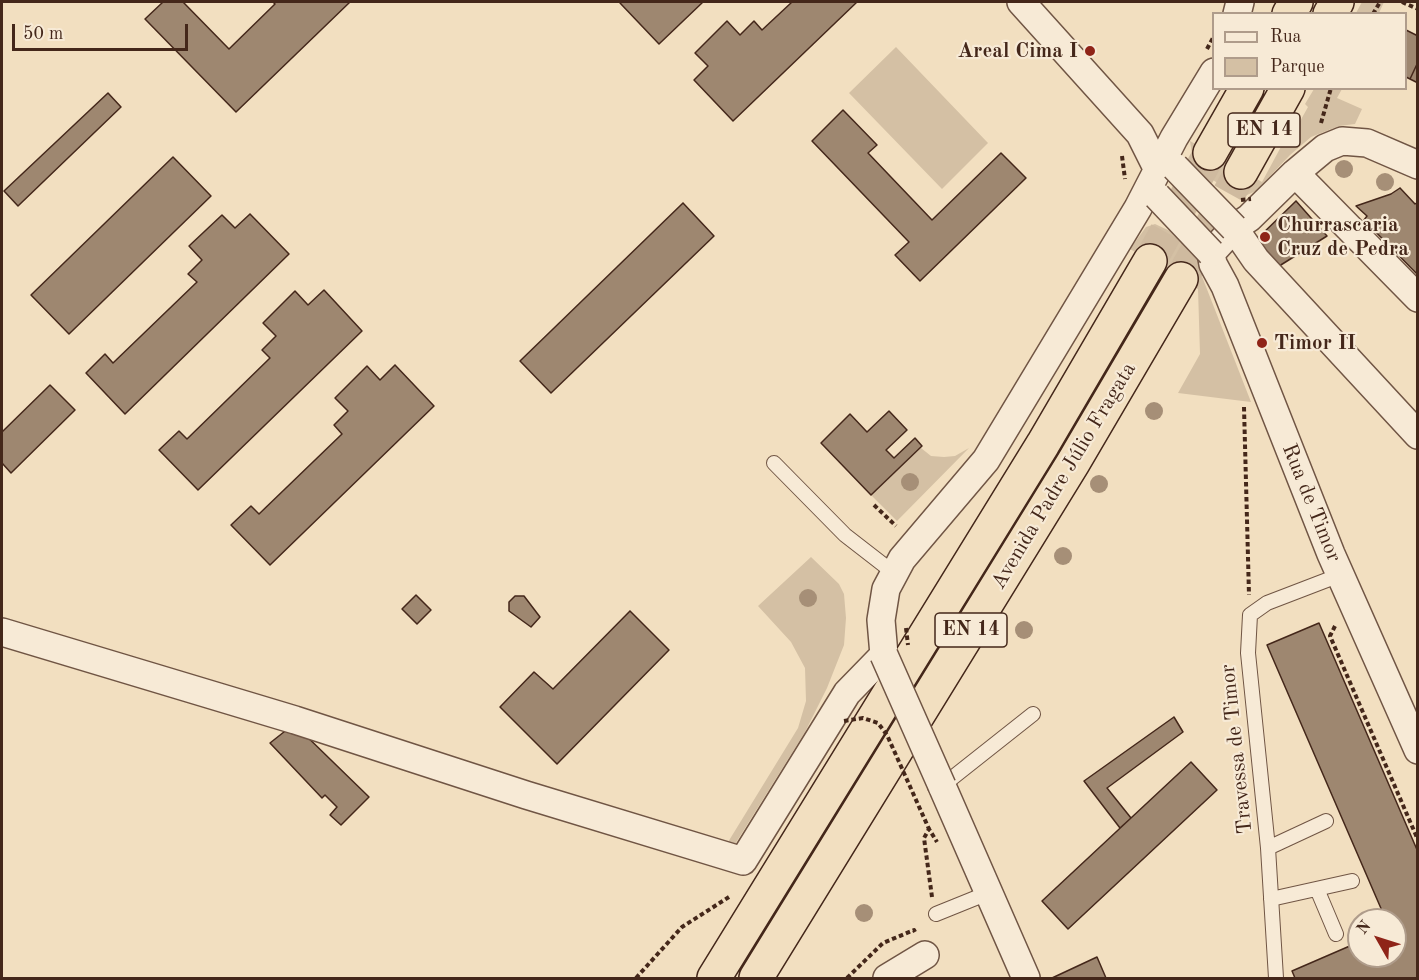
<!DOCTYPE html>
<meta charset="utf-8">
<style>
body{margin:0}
#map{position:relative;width:1419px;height:980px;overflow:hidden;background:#f2dfc0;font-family:"Old Standard TT",serif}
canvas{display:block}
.frame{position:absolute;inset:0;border:3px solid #44271a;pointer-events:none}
.legend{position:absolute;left:1212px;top:12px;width:195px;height:78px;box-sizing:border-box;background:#f7ead6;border:2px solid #af9c8b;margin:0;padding:8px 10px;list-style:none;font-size:18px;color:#44271a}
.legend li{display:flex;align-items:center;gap:12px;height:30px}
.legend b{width:30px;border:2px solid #af9c8b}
.north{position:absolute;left:1347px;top:908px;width:60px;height:60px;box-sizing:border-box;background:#f7ead6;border:2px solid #af9c8b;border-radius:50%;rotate:309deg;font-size:16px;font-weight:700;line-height:24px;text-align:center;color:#44271a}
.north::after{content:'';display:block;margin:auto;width:21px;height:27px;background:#8f2418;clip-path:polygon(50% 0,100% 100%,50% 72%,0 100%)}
.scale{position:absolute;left:12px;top:24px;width:176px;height:27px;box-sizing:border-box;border:3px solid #44271a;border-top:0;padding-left:8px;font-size:18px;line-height:21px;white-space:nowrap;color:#44271a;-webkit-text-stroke:4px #f7ead6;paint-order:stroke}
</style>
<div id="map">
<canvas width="1419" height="980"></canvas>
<div class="frame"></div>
<ul class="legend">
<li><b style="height:8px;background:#f7ead6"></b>Rua</li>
<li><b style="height:16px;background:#d4c0a4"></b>Parque</li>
</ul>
<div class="north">N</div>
<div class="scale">50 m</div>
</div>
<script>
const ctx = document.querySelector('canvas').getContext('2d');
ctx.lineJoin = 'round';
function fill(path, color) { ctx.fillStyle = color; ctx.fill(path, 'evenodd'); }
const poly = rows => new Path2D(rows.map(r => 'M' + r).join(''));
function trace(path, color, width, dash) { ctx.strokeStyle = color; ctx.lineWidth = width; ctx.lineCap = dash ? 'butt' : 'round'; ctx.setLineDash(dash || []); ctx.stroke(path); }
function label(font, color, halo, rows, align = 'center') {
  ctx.font = font + ' "Old Standard TT",serif'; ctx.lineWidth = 4.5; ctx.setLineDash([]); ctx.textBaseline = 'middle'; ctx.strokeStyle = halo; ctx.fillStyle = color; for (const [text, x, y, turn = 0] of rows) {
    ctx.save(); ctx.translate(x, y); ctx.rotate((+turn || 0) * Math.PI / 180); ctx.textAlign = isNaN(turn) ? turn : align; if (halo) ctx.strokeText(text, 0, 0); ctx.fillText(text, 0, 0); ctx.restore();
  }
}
fill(poly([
 [1362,2,1384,2,1379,13,1356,13],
 [896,47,988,143,942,189,849,93],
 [1314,89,1342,89,1337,98,1362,109,1355,124,1339,126,1311,137,1290,155,1256,191,1247,195,1234,193,1203,174,1193,161,1190,141,1262,182,1290,130,1294,132,1308,107,1305,104],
 [1155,224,1183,237,1194,256,1251,402,1178,393,1200,354,1198,289,1130,249,1146,227],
 [921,448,931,456,944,457,955,456,969,448,897,521,871,495],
 [811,557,839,584,844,594,846,618,844,645,827,688,805,732,732,849,725,847,798,728,806,701,805,668,791,642,758,606]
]), '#d4c0a4');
const building = poly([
 [163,2,183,2,229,49,275,4,273,2,350,2,236,112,145,19,163,2],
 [622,2,703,2,659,44,620,3,622,2],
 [792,2,857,2,733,121,694,80,708,66,695,53,727,21,740,35,754,21,762,30,792,2],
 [1406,30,1418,36,1418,62,1410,79,1406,77,1406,30],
 [1418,62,1418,83,1410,79,1418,62],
 [108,93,121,107,18,206,4,191,108,93],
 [843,110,877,145,868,153,932,220,1001,153,1026,178,920,281,895,255,909,242,812,141,843,110],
 [173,157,211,196,69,334,31,295,173,157],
 [1400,188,1415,204,1418,202,1418,275,1364,220,1367,216,1356,206,1391,194,1400,188],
 [1296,201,1327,236,1276,268,1256,240,1296,201],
 [683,203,714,236,551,393,520,361,683,203],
 [250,214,289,254,125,414,86,373,105,354,113,363,197,282,188,274,202,260,189,246,222,215,235,228,250,214],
 [324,290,362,331,198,490,159,450,179,431,187,439,270,358,262,350,276,336,263,323,295,291,308,305,324,290],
 [395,365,434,406,270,565,231,525,251,506,259,514,342,434,334,425,348,411,335,398,367,366,380,380,395,365],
 [50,385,75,410,11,473,2,463,2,432,50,385],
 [889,411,907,430,886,450,894,458,915,438,922,446,871,495,821,443,850,414,867,432,889,411],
 [416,595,431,610,417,624,402,609,416,595],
 [515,596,524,596,540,617,531,627,509,611,509,602,515,596],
 [630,611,669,650,557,764,500,707,534,672,553,689,630,611],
 [1319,623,1418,852,1417,978,1295,978,1292,971,1359,942,1359,956,1395,956,1395,920,1386,920,1267,645,1319,623],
 [1174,717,1183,732,1107,788,1131,818,1120,828,1084,781,1174,717],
 [294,724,369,797,341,825,330,815,337,807,325,795,322,798,270,743,294,724],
 [1191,762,1217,790,1068,929,1042,901,1191,762],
 [1097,957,1106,978,1052,978,1097,957]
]);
fill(building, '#9e8770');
trace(building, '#44271a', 1.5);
trace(poly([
 [1150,261,1210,153],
 [1181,279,1241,172]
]), '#cfba9f', 33, [33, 16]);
const lane = poly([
 [774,463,845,535,894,573],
 [942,786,1033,714],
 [1268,848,1326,821],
 [1317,889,1336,934],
 [1271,899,1352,881],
 [936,914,988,893],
 [1276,978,1268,848,1248,653,1250,615,1267,603,1340,575]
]);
const street = poly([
 [1021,2,1140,134,1158,170],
 [1237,14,1240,2],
 [1418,165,1367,143,1342,141,1325,148,1295,173,1249,218,1234,228,1211,253,1213,264,1225,286,1331,554,1418,750],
 [1295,173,1418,298],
 [1234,228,1256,260,1418,435],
 [2,632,295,720,526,795,743,861,847,693,884,655,881,620,886,589,902,559,986,460,1138,208,1174,138,1214,72],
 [942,786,1026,978],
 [887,978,925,955]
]);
const highway = poly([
 [1289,14,1296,2],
 [1330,14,1337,2],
 [1210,153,1247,88],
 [1241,172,1288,88],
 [714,978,1043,444,1150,261],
 [756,978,1073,463,1181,279]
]);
trace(lane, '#705544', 16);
trace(street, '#705544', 30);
trace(highway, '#44271a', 36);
trace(poly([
 [1402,2,1418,9],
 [1373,14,1380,2],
 [1207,49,1214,36],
 [1321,123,1331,88],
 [1122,156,1125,179],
 [1244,407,1249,595],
 [874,505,896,526],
 [1335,626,1330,636,1418,840],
 [932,897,924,838,929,829,937,842],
 [636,978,682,927,729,897],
 [847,978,883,943,914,930,915,932]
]), '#44271a', 4, [4.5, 3]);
trace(lane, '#f7ead6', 14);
trace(street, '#f7ead6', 27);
trace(highway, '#f2dfc0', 33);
const streetBridge = poly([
 [1175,167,1234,228],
 [1157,196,1211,253],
 [884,655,942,786]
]);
trace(streetBridge, '#705544', 30, []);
trace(poly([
 [1241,200,1251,199],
 [906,628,908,645],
 [844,721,863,718,878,723,887,735,929,829]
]), '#44271a', 4, [4.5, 3]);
trace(streetBridge, '#f7ead6', 27);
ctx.fillStyle = '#a68f77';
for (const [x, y] of [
 [1344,169],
 [1385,182],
 [1154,411],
 [910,482],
 [1099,484],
 [1063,556],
 [808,598],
 [1024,630],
 [864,913]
]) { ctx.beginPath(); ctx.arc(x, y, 9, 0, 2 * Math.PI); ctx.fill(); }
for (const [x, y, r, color] of [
 [1090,51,6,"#8f2418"],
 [1265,237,6,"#8f2418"],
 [1262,343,6,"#8f2418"]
]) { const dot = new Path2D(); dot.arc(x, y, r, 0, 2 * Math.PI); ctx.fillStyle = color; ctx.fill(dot); trace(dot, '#f7ead6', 2); }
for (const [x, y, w] of [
 [1264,130,72],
 [971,630,72]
]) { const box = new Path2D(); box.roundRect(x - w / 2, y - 17, w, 34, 4.5); ctx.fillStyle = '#f7ead6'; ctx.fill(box); trace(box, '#44271a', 1.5); }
label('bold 20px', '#44271a', null, [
 ["EN 14",1264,130],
 ["EN 14",971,630]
]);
label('bold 21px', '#44271a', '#f7ead6', [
 ["Areal Cima I",1078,51,"right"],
 ["Churrascaria",1277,225],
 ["Cruz de Pedra",1277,249],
 ["Timor II",1274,343]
], 'left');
label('21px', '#44271a', '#f7ead6', [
 ["Avenida Padre Júlio Fragata",1064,476,-59],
 ["Rua de Timor",1311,503,68],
 ["Travessa de Timor",1237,749,-96]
]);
</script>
